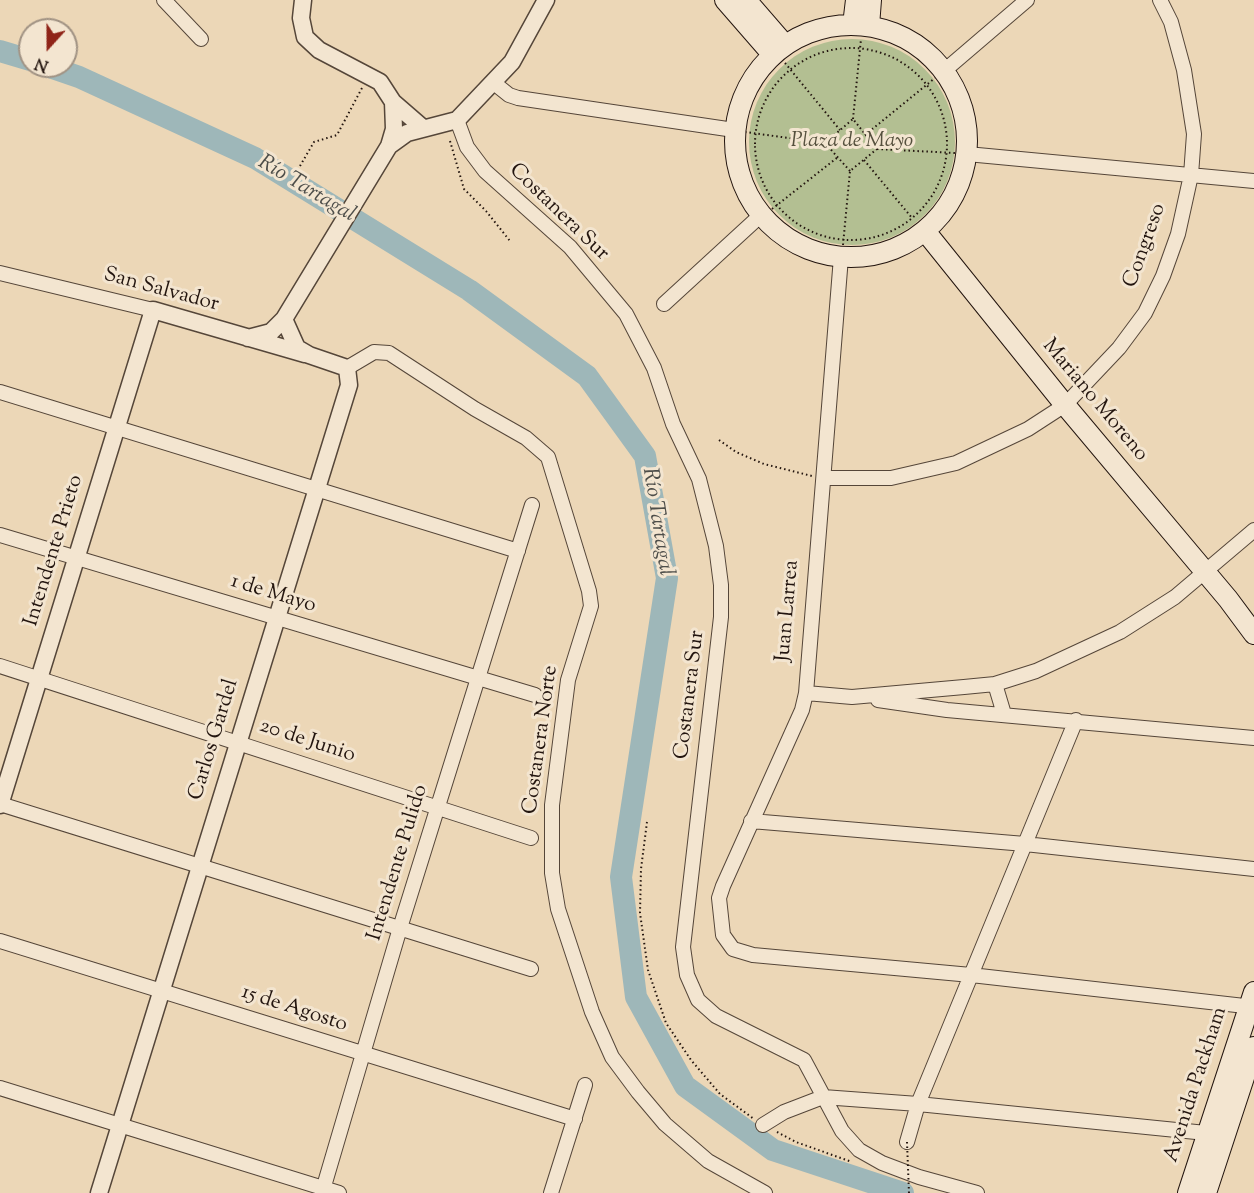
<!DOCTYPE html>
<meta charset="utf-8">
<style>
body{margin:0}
#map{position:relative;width:1254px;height:1193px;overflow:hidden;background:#ecd7b7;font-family:"Sorts Mill Goudy",serif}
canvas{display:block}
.north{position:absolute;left:18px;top:18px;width:60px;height:60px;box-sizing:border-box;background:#f3e5d0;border:2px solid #a09283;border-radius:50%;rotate:201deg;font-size:16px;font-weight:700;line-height:24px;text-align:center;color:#23150f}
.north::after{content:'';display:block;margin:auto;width:21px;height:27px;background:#8f2418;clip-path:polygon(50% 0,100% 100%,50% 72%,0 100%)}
</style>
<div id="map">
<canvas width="1254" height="1193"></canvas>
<div class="north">N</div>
</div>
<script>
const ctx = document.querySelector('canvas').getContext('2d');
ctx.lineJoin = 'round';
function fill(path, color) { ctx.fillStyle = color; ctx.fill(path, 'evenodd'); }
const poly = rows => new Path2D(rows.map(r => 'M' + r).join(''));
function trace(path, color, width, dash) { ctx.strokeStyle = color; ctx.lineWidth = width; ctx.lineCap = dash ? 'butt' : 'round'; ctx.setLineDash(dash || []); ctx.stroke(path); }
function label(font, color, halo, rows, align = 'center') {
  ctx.font = font + ' "Sorts Mill Goudy",serif'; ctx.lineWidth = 6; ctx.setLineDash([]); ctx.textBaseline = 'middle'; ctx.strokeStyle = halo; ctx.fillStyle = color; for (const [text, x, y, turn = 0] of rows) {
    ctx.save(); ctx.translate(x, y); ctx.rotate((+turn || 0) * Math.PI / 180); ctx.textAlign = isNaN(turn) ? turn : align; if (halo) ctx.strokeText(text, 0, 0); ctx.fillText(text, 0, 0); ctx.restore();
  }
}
fill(poly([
 '749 142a103 103 0 1 1 206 0a103 103 0 1 1-206 0Z'
]), '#b3bf92');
trace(poly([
 [0,51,30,60],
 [47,66,79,77,255,158,469,290,587,376,645,456,667,578,621,877,636,997,685,1086,773,1150,903,1193]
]), '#9eb7b9', 22);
const minor = poly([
 [164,0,201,39],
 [944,71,1027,0],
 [494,83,509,95,518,98,734,130],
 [457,120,467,147,485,171,570,247,626,314,654,368,673,424,699,479,716,546,721,585,721,617,683,947,687,975,698,1000,716,1016,804,1060,842,1131,859,1150,882,1163,919,1177,977,1193],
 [967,154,1254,181],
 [841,257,806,693,802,710,723,886,719,898,723,935,733,949,753,955,971,975,1254,1007],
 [0,273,153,310],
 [664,304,761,215],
 [347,368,374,352,389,353,475,409,526,438,548,457,589,591,591,606,568,680,552,805,552,873,558,909,592,1012,612,1057,638,1092,665,1124,708,1161,765,1193],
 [0,392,518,551],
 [824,478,891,478,956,463,1028,429,1065,405,1119,348,1145,313,1163,276,1178,234,1191,175,1194,134,1184,70,1171,22,1160,0],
 [0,535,535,695],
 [0,666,531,838],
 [995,684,1004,714],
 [806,693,852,697,964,687,995,684,1036,671,1120,632,1175,597,1254,530],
 [878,700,947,710,1254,738],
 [0,804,531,969],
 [751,821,1025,844,1254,869],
 [0,941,575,1119],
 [0,1088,339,1193],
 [763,1125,784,1112,823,1097,918,1104,1206,1133],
 [907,1142,918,1104,1076,720],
 [322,1193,400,928,532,505],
 [551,1193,585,1085]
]);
const tertiary = poly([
 [303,0,301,18,305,37,319,50,380,82,393,102,423,128],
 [389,146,407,133,457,120,512,62,546,0],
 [248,338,271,332,284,319,389,146,394,129,393,102],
 [0,805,153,310,305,354],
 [99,1193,349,385,347,368,309,355,297,348,284,319]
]);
const secondary = poly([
 [725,0,772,54],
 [746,0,785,45],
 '735 141a116 116 0 1 1 232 0a116 116 0 1 1-232 0Z',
 [853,25,856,0],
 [869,26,871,0],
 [925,231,1065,405,1228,599,1254,634],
 [1188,1193,1254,992],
 [1206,1193,1254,1047]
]);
trace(minor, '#554639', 16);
trace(tertiary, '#554639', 19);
trace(secondary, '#23150f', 22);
trace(poly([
 '755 144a96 96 0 1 1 192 0a96 96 0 1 1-192 0Z',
 [785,63,840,130],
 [853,119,861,39],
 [745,132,825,143],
 [865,135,935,78],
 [450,141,464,189,486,211,510,241],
 [877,149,955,153],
 [864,160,912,218],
 [300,166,314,142,337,135,362,88],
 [772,209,838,157],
 [843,245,850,171,877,149,853,119,825,143,850,171],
 [719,440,736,452,764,464,812,476],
 [647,822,641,869,640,913,648,970,666,1023,691,1060,720,1094,754,1119],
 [777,1132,796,1142,852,1162]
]), '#23150f', 2, [1.5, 3]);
trace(minor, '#f3e5d0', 14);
trace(tertiary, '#f3e5d0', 16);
trace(secondary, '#f3e5d0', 20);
trace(poly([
 [907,1142,909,1193]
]), '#23150f', 2, [1.5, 3]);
label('italic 21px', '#55503d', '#f3e5d0', [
 ["Plaza de Mayo",852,142]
]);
label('21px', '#23150f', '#f3e5d0', [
 ["Costanera Sur",558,213,44],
 ["Congreso",1146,246,-70],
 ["San Salvador",161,291,15],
 ["Mariano Moreno",1094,401,50],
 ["Intendente Prieto",55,551,-73],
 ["1 de Mayo",273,595,17],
 ["Juan Larrea",789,611,-85],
 ["Costanera Sur",691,695,-83],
 ["Carlos Gardel",215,740,-73],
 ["Costanera Norte",542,740,-82],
 ["20 de Junio",307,742,18],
 ["Intendente Pulido",399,863,-73],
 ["15 de Agosto",294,1010,18],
 ["Avenida Packham",1197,1085,-72]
]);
label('italic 22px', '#4e4e4a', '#f3e5d0', [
 ["Río Tartagal",306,190,31],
 ["Río Tartagal",656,522,81]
]);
</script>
